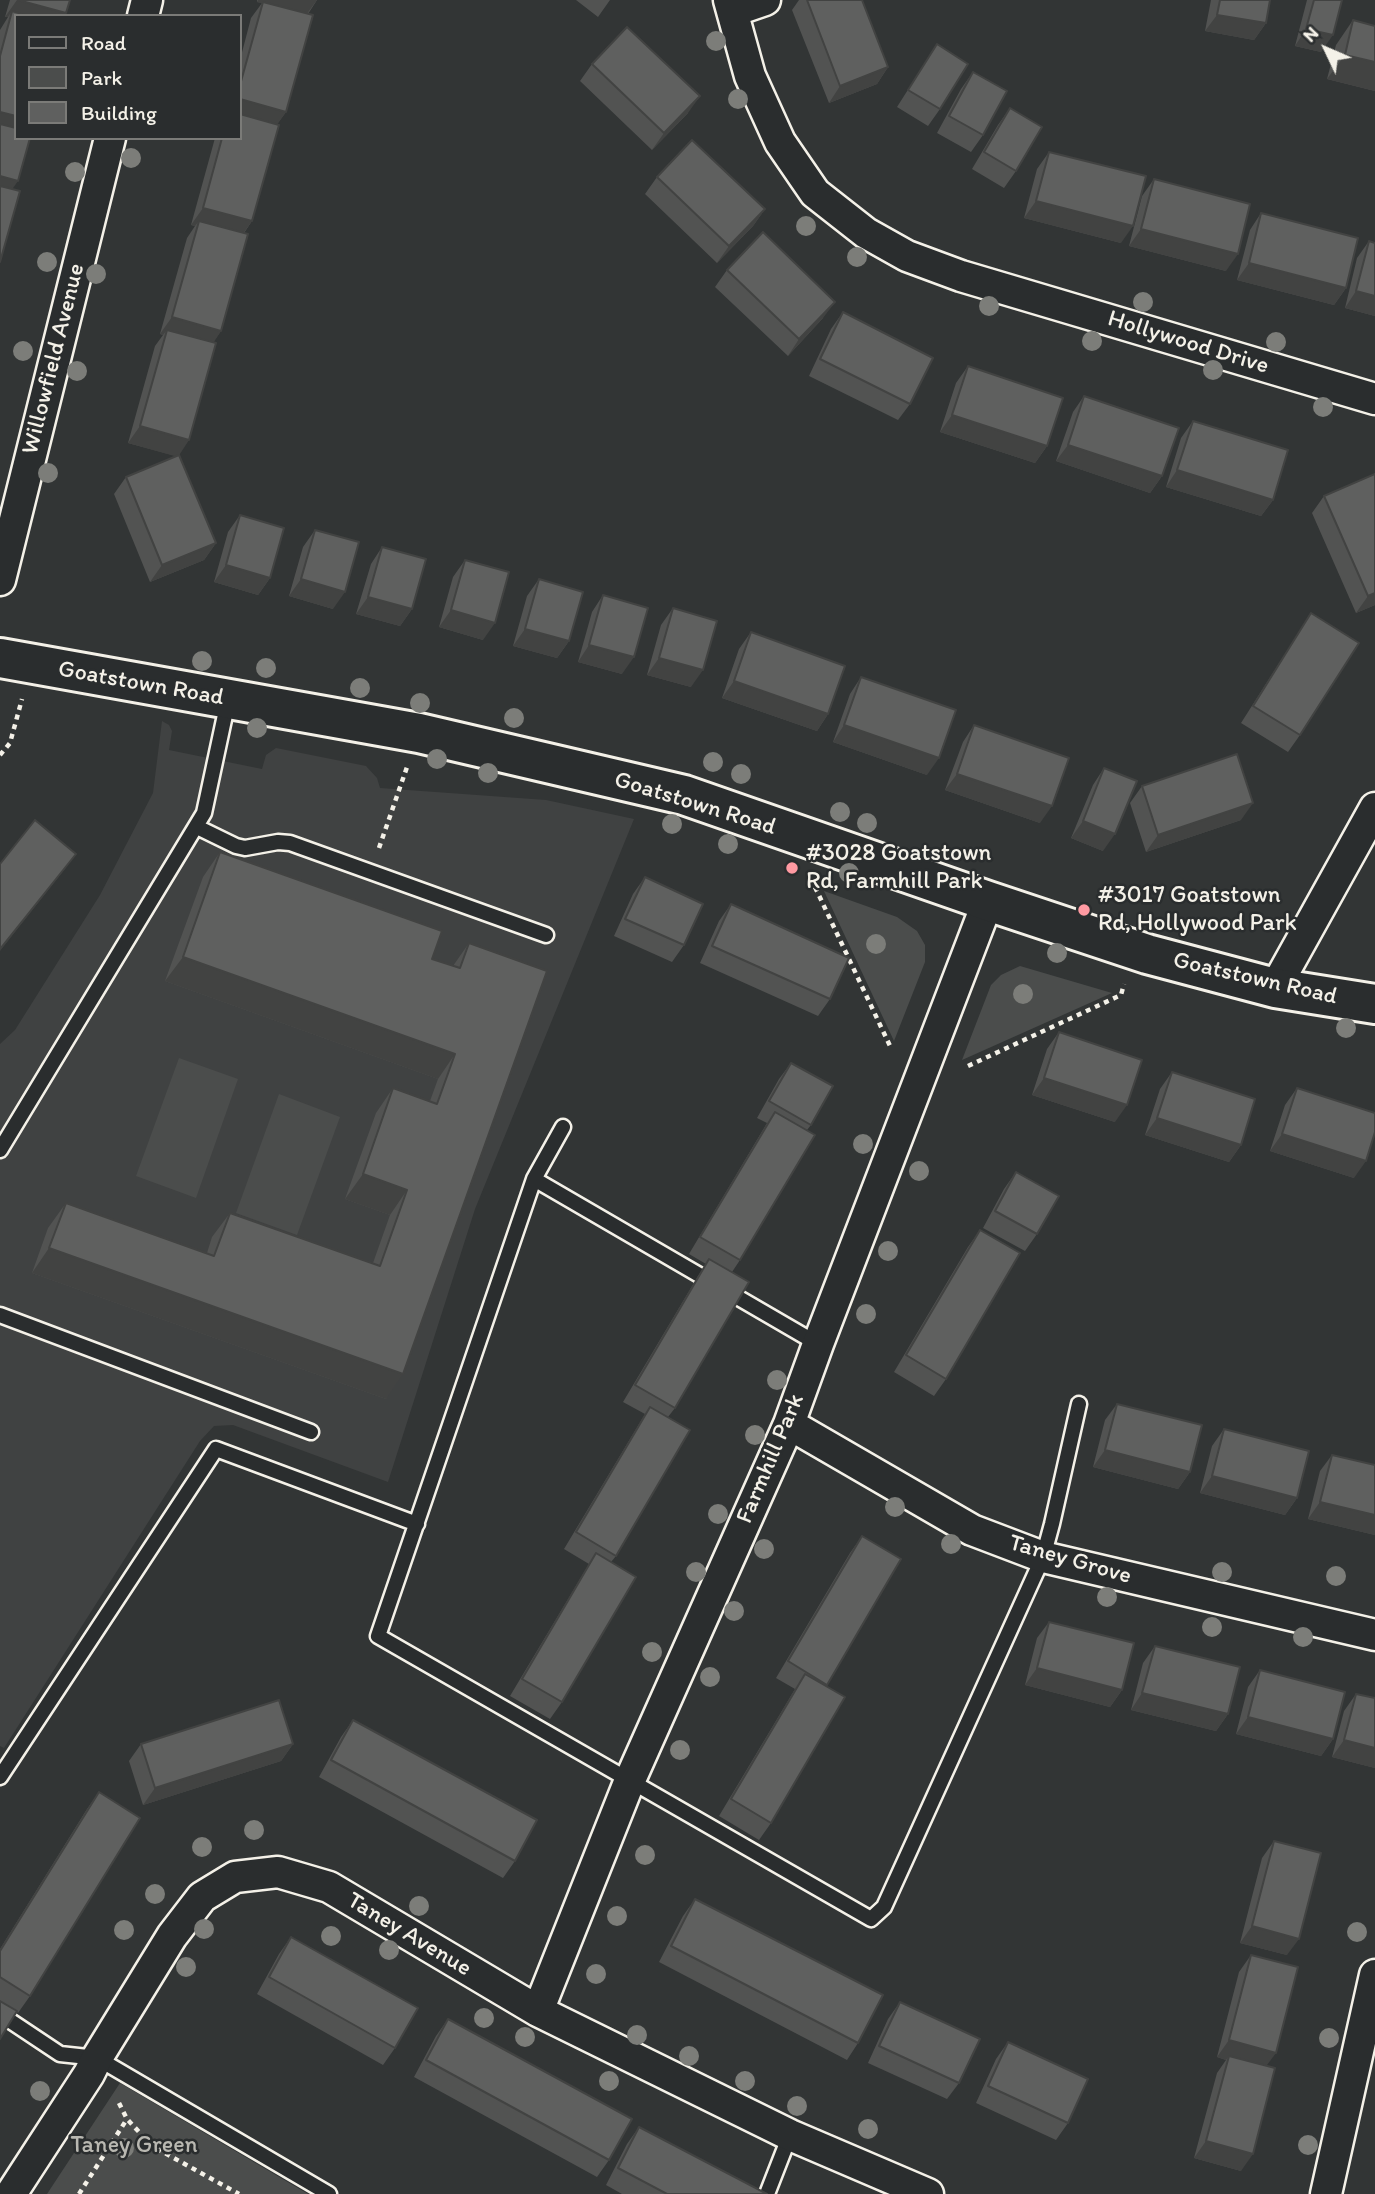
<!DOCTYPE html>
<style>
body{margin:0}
#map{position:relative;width:1375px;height:2194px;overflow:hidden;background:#323535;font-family:Itim,sans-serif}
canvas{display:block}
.legend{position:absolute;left:14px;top:14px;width:228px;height:126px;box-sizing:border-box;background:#2a2d2e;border:2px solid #7b7b78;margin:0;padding:9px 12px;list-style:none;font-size:21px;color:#f4f1e8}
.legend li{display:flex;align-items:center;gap:14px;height:35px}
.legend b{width:35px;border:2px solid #7b7b78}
.north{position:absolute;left:1291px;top:14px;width:70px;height:70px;-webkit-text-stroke:5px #2a2d2e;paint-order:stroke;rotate:314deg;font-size:19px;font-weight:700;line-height:28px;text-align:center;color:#f4f1e8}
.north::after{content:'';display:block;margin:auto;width:24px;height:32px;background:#f4f1e8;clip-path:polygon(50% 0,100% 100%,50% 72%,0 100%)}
</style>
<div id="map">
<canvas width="1375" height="2194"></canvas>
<ul class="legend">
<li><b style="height:9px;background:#2a2d2e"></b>Road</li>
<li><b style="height:19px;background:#4b4d4c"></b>Park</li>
<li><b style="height:19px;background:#5f605f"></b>Building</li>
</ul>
<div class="north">N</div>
</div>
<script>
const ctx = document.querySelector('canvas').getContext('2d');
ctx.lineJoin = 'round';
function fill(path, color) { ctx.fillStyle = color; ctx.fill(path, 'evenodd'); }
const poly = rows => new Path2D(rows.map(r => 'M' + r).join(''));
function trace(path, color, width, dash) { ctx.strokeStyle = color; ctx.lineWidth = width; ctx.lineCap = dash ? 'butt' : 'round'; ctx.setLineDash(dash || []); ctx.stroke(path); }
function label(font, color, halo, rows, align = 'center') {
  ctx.font = font + ' Itim,sans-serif'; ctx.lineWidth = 5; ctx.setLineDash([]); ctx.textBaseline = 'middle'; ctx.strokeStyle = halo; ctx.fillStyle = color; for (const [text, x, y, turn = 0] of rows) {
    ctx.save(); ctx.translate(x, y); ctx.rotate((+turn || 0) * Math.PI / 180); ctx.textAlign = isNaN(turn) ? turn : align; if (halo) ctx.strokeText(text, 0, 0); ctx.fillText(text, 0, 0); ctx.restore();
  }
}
fill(poly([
 [162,721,169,725,172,731,169,750,262,769,266,755,276,748,366,766,377,778,380,788,546,800,634,819,475,1209,388,1482,233,1425,214,1426,200,1441,4,1748,0,1746,0,1044,15,1030,100,895,153,793]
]), '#404242');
fill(poly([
 [824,891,897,917,917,931,925,945,925,962,894,1041],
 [1020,966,1112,993,962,1060,991,985,1001,975],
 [179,1058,238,1079,196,1198,136,1176],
 [279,1094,340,1117,297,1235,236,1213],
 [120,2083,308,2194,47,2194]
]), '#4b4d4c');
const service = poly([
 [197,827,236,846,245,848,278,842,290,843,546,935],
 [563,1127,534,1179,378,1636,871,1919,884,1907,1043,1557,1052,1524,1079,1404],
 [0,1150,204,813,228,701],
 [534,1179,818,1344],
 [0,1315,311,1432],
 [0,1777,216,1449,417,1524],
 [0,2014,60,2054,97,2058,329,2194],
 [767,2194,790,2135]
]);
const minor = poly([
 [729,0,750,76,780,142,815,193,866,233,907,256,961,276,1375,399],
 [733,11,765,0],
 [143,16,147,0],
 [0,580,110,138],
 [1275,988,1375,808],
 [789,1424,972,1530,1043,1557,1375,1635],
 [538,2011,630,1780,789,1424,818,1344,988,901],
 [11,2194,89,2074,97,2058,172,1936,202,1897,235,1877,278,1872,329,1887,538,2011,790,2135,928,2194],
 [1326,2194,1375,1975]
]);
const secondary = poly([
 [0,658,419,733,684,795,988,901,1147,954,1275,988,1375,1004]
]);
trace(service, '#f4f1e8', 19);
trace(minor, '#f4f1e8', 35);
trace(secondary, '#f4f1e8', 44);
trace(poly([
 [0,755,10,743,22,699],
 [379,848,407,767],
 [815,887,891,1048],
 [968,1066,1121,995,1124,984],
 [119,2103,127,2119,152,2146,239,2194],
 [79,2194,127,2119]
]), '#f4f1e8', 4.5, [5, 5]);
trace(service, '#2a2d2e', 14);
trace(minor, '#2a2d2e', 30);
trace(secondary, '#2a2d2e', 38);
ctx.fillStyle = '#7c7d79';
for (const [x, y] of [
 [716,41],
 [738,99],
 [131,158],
 [75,172],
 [806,226],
 [857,257],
 [47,262],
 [96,274],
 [1143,302],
 [989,306],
 [1092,341],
 [1276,342],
 [23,351],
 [1213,370],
 [77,371],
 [1323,407],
 [48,473],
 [202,661],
 [266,668],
 [360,688],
 [420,703],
 [514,718],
 [257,728],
 [437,759],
 [713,762],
 [488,773],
 [741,774],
 [840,812],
 [867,823],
 [672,824],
 [728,844],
 [849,873],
 [876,944],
 [1057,953],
 [1023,994],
 [1346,1028],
 [863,1144],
 [919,1171],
 [888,1251],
 [866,1314],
 [777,1380],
 [755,1435],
 [895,1507],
 [718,1514],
 [951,1544],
 [764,1549],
 [696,1572],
 [1222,1572],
 [1336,1576],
 [1107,1597],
 [734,1611],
 [1212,1627],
 [1303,1637],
 [652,1652],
 [710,1677],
 [680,1750],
 [254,1830],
 [202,1847],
 [645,1855],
 [155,1894],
 [419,1906],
 [617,1916],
 [204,1929],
 [124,1930],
 [1357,1932],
 [331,1936],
 [389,1950],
 [186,1967],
 [596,1974],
 [484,2018],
 [637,2035],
 [525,2037],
 [1329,2038],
 [689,2056],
 [609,2081],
 [745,2081],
 [40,2091],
 [797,2106],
 [868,2129],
 [1308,2145],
 [124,2148]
]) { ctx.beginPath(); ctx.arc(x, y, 10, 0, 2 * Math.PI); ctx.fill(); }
fill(poly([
 [10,0,70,0,65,16,16,16,12,189,0,262,0,30,8,17,5,17],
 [257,0,317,0,308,14,286,112,277,124,252,221,244,233,221,331,213,342,179,455,216,543,204,560,150,582,114,494,126,477,176,456,128,443,155,346,163,335,160,334,187,238,195,226,191,225,215,138,240,138,240,60,251,18,262,3,257,2],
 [576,0,610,0,598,17],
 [799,0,862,0,888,67,877,84,829,103,792,10],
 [1211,0,1270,0,1266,23,1254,40,1205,31],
 [1307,0,1342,0,1321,52,1295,46],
 [1353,20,1375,26,1375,91,1327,79,1336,45],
 [937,44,940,109,928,126,897,107],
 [592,64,688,113,652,150,580,81],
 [973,72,983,135,971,152,937,133,961,89],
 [1010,108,1016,171,1004,188,972,169,998,125],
 [1049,152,1121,243,1024,218,1037,169],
 [657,177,765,209,753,226,717,263,645,194],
 [1154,179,1226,271,1129,246,1142,196],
 [1261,213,1346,288,1334,305,1237,280,1250,230],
 [1369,241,1375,316,1345,308,1357,258],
 [727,270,823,318,788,356,715,287],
 [843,312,910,404,898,420,809,376,831,329],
 [968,366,1047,446,1035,463,940,432,956,383],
 [1084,396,1162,476,1150,493,1056,461,1073,412],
 [1193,421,1273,500,1261,516,1166,487,1181,438],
 [1324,496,1375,605,1356,613,1312,513],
 [240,515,270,578,258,595,214,582,228,532],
 [315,530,333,609,289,596,303,547],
 [382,547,412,609,400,626,356,614,371,564],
 [465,560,483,640,439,627,453,577],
 [539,579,569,641,557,658,513,646,527,596],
 [603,595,622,674,578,662,592,612],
 [673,608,691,687,647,675,661,625],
 [1311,613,1300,735,1288,752,1241,723],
 [751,632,828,714,817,731,722,698,739,649],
 [861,677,927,775,833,742,850,694],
 [974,725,1040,823,945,790,963,742],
 [1104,768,1103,851,1071,838,1093,785],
 [1142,786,1241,820,1146,852,1130,803],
 [220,852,432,959,453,966,469,943,547,971,386,1399,32,1273,48,1228,66,1203,207,1253,212,1237,230,1213,373,1263,390,1215,345,1199,376,1113,393,1088,430,1101,438,1079,165,981,203,877],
 [645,877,684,945,672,962,614,936,633,894],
 [731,904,830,999,818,1016,700,963,719,921],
 [1059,1032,1115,1122,1032,1095,1047,1049],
 [791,1063,811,1125,807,1130,740,1260,732,1272,675,1408,668,1417,616,1556,611,1562,562,1702,550,1719,510,1696,589,1564,564,1549,645,1414,623,1402,698,1276,706,1264,689,1254,767,1123,757,1118,779,1079],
 [1172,1072,1241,1145,1229,1162,1145,1135,1160,1089],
 [1297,1088,1354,1178,1270,1151,1285,1105],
 [1016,1172,1037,1234,1025,1251,983,1228,1004,1189],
 [980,1230,946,1379,934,1396,894,1372,968,1247],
 [1117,1404,1190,1472,1178,1489,1093,1467,1105,1420],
 [1224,1429,1297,1498,1285,1515,1200,1493,1212,1446],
 [1332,1455,1375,1465,1375,1535,1308,1519,1320,1471],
 [862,1536,827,1685,771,1823,759,1840,719,1816,795,1689,776,1678,850,1553],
 [1049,1622,1122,1690,1110,1707,1025,1685,1037,1638],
 [1155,1646,1228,1714,1216,1731,1131,1710,1143,1663],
 [1260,1670,1333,1739,1321,1756,1236,1734,1248,1687],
 [1356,1694,1375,1698,1375,1768,1332,1757,1344,1711],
 [353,1720,515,1861,503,1878,319,1777,341,1737],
 [141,1744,293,1744,281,1761,143,1805,129,1761],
 [99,1792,30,1996,18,2013,17,2012,0,2039,0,1949,87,1809],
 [1274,1841,1287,1955,1240,1943,1262,1858],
 [695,1899,858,2043,847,2060,659,1962,683,1916],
 [291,1937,395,2048,383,2065,257,1994,279,1954],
 [1251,1955,1266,2066,1241,2171,1194,2158,1217,2073,1226,2060,1217,2057,1239,1972],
 [900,2002,959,2083,947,2099,868,2063,888,2019],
 [448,2019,609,2160,597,2177,414,2077,436,2036],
 [1008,2042,1068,2123,1056,2140,976,2103,996,2059],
 [639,2127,767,2194,622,2194,606,2185,627,2144]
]), '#525352');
fill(poly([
 [17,0,66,13,65,16,16,16,12,11,8,17,5,17],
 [258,0,317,0,306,15,257,2],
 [1217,15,1266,23,1254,40,1205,31],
 [1306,29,1333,35,1321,52,1295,46],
 [1345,55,1375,62,1375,91,1327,79],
 [888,67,877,84,829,103,840,86],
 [700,96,688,113,652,150,664,133],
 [240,99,286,112,274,129,240,119],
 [0,112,16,116,16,137,0,132],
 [0,176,18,181,6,198,0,196],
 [1036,201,1133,226,1121,243,1024,218],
 [203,208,252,221,240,238,199,221,195,226,191,225],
 [765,209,753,226,717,263,729,246],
 [1141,229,1238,254,1226,271,1129,246],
 [1249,263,1346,288,1334,305,1237,280],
 [1356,291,1375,296,1375,316,1345,308],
 [835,302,823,318,788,356,799,339],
 [172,317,221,331,210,348,167,330,163,335,160,334],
 [952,415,1047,446,1035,463,940,432],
 [140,426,189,440,178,457,128,443],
 [1068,445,1162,476,1150,493,1056,461],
 [1177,470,1273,500,1261,516,1166,487],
 [216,543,204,560,150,582,162,565],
 [226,565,270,578,258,595,214,582],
 [301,579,345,592,333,609,289,596],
 [1375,593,1375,605,1356,613,1368,596],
 [368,597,412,609,400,626,356,614],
 [451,610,495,623,483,640,439,627],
 [525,629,569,641,557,658,513,646],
 [589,645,634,657,622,674,578,662],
 [659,658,703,670,691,687,647,675],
 [734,681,828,714,817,731,722,698],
 [844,725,939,758,927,775,833,742],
 [957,774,1052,806,1040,823,945,790],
 [1253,803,1241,820,1146,852,1158,835],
 [1083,821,1115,834,1103,851,1071,838],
 [76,854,64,870,0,951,0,949],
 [183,957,455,1054,438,1079,165,981],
 [1044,1078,1127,1105,1115,1122,1032,1095],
 [1157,1118,1241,1145,1229,1162,1145,1135],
 [1282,1134,1366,1161,1354,1178,1270,1151],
 [363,1174,407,1190,390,1215,345,1199],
 [49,1248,403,1374,386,1399,32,1273],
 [1105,1450,1190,1472,1178,1489,1093,1467],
 [1212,1476,1297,1498,1285,1515,1200,1493],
 [1320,1502,1375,1515,1375,1535,1308,1519],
 [1037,1668,1122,1690,1110,1707,1025,1685],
 [1142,1693,1228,1714,1216,1731,1131,1710],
 [1248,1717,1333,1739,1321,1756,1236,1734],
 [1344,1740,1375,1748,1375,1768,1332,1757],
 [293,1744,281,1761,143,1805,155,1788],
 [1252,1926,1299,1939,1287,1955,1240,1943],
 [1229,2040,1276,2053,1264,2069,1229,2056,1226,2060,1217,2057],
 [1206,2141,1253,2154,1241,2171,1194,2158]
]), '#424342');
const building = poly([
 [18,0,70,0,66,13,18,0],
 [807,0,862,0,888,67,840,86,807,0],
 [1220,0,1270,0,1266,23,1217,15,1220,0],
 [1314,0,1342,0,1333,35,1306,29,1314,0],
 [263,2,313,15,286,112,240,99,240,85,263,2],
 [12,11,28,16,16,16,16,116,0,112,0,56,12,11],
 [1353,20,1375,26,1375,62,1345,55,1353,20],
 [627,27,700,96,664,133,592,64,627,27],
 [937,44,968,64,940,109,908,90,937,44],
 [973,72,1007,91,983,135,949,116,973,72],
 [1010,108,1042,127,1016,171,984,152,1010,108],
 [240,114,279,125,252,221,203,208,222,138,240,138,240,114],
 [0,124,16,128,16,138,30,138,18,181,0,176,0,124],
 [692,140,765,209,729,246,657,177,692,140],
 [1049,152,1146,176,1133,226,1036,201,1049,152],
 [1154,179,1250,204,1238,254,1141,229,1154,179],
 [0,186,20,191,0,262,0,186],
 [1261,213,1358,238,1346,288,1249,263,1261,213],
 [199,221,248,234,221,331,172,317,199,221],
 [763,232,835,302,799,339,727,270,763,232],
 [1369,241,1375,243,1375,296,1356,291,1369,241],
 [843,312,933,358,910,404,820,359,843,312],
 [167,330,216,343,189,440,140,426,167,330],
 [968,366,1063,398,1047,446,952,415,968,366],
 [1084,396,1179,428,1162,476,1068,445,1084,396],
 [1193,421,1288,450,1273,500,1177,470,1193,421],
 [179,455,216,543,162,565,126,477,179,455],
 [1375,474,1375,593,1368,596,1324,496,1375,474],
 [240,515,284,528,270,578,226,565,240,515],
 [315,530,359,542,345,592,301,579,315,530],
 [382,547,426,559,412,609,368,597,382,547],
 [465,560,509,572,495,623,451,610,465,560],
 [539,579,583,592,569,641,525,629,539,579],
 [603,595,648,608,634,657,589,645,603,595],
 [673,608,717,621,703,670,659,658,673,608],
 [1311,613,1359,643,1300,735,1253,706,1311,613],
 [751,632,845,666,828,714,734,681,751,632],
 [861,677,956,710,939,758,844,725,861,677],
 [974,725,1069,758,1052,806,957,774,974,725],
 [1237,754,1253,803,1158,835,1142,786,1237,754],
 [1104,768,1137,781,1115,834,1083,821,1104,768],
 [35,820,76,854,0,949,0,864,35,820],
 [220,852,442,931,432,959,460,968,469,943,547,971,403,1374,49,1248,66,1203,214,1256,230,1213,380,1266,407,1190,363,1174,393,1088,437,1104,455,1054,183,957,220,852],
 [645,877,703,904,684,945,625,919,645,877],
 [731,904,849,958,830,999,712,946,731,904],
 [1059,1032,1142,1060,1127,1105,1044,1078,1059,1032],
 [791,1063,833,1086,811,1125,769,1101,791,1063],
 [1172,1072,1255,1099,1241,1145,1157,1118,1172,1072],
 [1297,1088,1375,1113,1375,1132,1366,1161,1282,1134,1297,1088],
 [775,1112,815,1135,740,1260,700,1237,775,1112],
 [1016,1172,1059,1196,1037,1234,995,1211,1016,1172],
 [980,1230,1020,1253,946,1379,906,1355,980,1230],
 [709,1259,749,1282,675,1408,635,1385,709,1259],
 [1117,1404,1202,1425,1190,1472,1105,1450,1117,1404],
 [650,1407,690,1430,616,1556,576,1532,650,1407],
 [1224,1429,1309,1451,1297,1498,1212,1476,1224,1429],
 [1332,1455,1375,1465,1375,1515,1320,1502,1332,1455],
 [862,1536,901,1559,827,1685,788,1661,862,1536],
 [596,1553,636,1577,562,1702,522,1679,596,1553],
 [1049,1622,1134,1643,1122,1690,1037,1668,1049,1622],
 [1155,1646,1240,1667,1228,1714,1142,1693,1155,1646],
 [1260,1670,1345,1692,1333,1739,1248,1717,1260,1670],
 [805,1674,845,1697,771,1823,731,1799,805,1674],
 [1356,1694,1375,1698,1375,1748,1344,1740,1356,1694],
 [279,1700,293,1744,155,1788,141,1744,279,1700],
 [353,1720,537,1820,515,1861,331,1760,353,1720],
 [99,1792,140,1818,30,1996,0,1977,0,1951,99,1792],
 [1274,1841,1321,1853,1299,1939,1252,1926,1274,1841],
 [695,1899,883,1995,858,2043,671,1946,695,1899],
 [291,1937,418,2008,395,2048,269,1977,291,1937],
 [1251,1955,1298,1967,1276,2053,1229,2040,1251,1955],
 [0,2001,17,2011,0,2039,0,2001],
 [900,2002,980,2039,959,2083,879,2046,900,2002],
 [448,2019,632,2119,609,2160,426,2060,448,2019],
 [1008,2042,1088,2079,1068,2123,988,2086,1008,2042],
 [1229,2056,1275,2068,1253,2154,1206,2141,1229,2056],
 [639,2127,767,2194,667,2194,618,2168,639,2127]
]);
fill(building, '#5f605f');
trace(building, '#424342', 2);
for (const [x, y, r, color] of [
 [792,868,7,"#ff9aa2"],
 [1084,910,7,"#ff9aa2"]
]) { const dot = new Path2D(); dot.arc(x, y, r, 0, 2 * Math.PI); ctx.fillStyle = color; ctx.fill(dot); trace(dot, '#2a2d2e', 2.5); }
label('24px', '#f4f1e8', '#2a2d2e', [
 ["Hollywood Drive",1188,343,17],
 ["Willowfield Avenue",54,359,-76],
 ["Goatstown Road",141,684,10],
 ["Goatstown Road",695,804,17],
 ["Goatstown Road",1255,979,13],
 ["Farmhill Park",771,1459,-67],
 ["Taney Grove",1070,1560,16],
 ["Taney Avenue",409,1935,31]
]);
label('24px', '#f4f1e8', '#2a2d2e', [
 ["#3028 Goatstown",806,854],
 ["Rd, Farmhill Park",806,882],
 ["#3017 Goatstown",1098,896],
 ["Rd, Hollywood Park",1098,924]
], 'left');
label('24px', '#b9b8b1', '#2a2d2e', [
 ["Taney Green",134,2146]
]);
</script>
